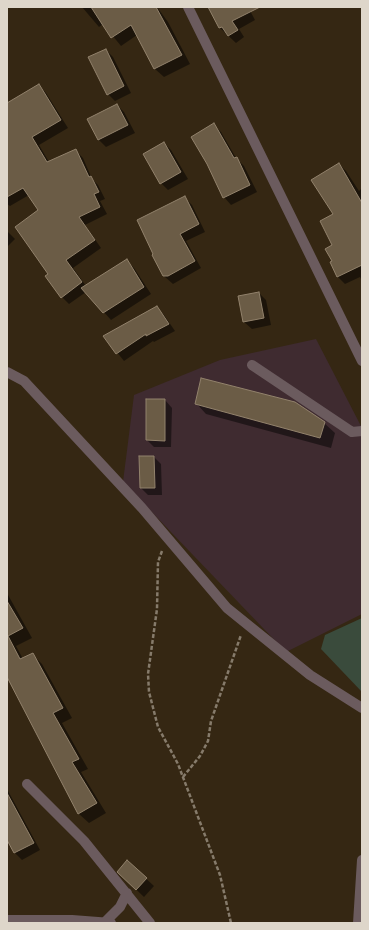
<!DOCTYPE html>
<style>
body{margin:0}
#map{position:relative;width:369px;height:930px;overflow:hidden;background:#352713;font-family:"Fira Sans",sans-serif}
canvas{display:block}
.frame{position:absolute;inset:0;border:8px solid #ded6ca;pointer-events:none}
</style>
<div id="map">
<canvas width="369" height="930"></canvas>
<div class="frame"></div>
</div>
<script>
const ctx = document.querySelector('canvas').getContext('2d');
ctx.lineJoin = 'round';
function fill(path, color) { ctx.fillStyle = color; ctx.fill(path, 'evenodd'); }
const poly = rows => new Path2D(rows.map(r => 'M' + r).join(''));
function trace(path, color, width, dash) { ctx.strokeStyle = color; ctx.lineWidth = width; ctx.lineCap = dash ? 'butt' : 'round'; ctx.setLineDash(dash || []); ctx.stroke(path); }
fill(poly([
 [316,339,362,428,362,614,286,652,123,482,134,395,220,360]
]), '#3f2b30');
fill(poly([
 [362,618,362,692,321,649,325,635]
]), '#3a4b3c');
fill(poly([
 [82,7,157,7,168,22,190,64,164,77,155,69,137,35,121,46,103,24,99,27],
 [209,7,248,7,255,20,239,29,244,37,236,43,220,28],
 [106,50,113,57,131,93,115,101,108,94],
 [39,85,46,93,68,128,39,145,49,162,75,150,83,158,92,179,98,185,105,199,100,201,107,214,85,225,101,248,73,268,86,286,127,261,134,268,151,294,111,320,86,292,69,304,62,297,50,274,40,211,29,195,10,206,7,204,7,103],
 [117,105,124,112,135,133,106,147,99,140,89,119],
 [214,125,221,132,236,158,244,166,257,192,231,205,224,197],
 [164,143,171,150,188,179,168,190,161,183],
 [339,164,346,171,359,191,362,188,362,281,360,277,345,284,338,277,331,262,333,261,334,214],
 [185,198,192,205,205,232,186,241,201,268,173,284,165,277,153,255],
 [7,231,15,239,7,247],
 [259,293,266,300,271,325,252,329,244,322,239,297],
 [157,308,164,315,175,331,154,342,153,341,124,361,104,336],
 [165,400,172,408,171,447,154,447,147,440],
 [196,403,324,423,335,433,331,448,206,414],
 [154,457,161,464,162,495,148,495,141,488],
 [7,593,32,638,16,646,23,659,32,654,42,664,72,718,62,723,88,769,81,772,106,813,89,823,79,814,67,792,7,675],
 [7,789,40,850,22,860,15,853,7,838],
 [127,861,154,886,144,897,118,872]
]), '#0007');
const building = poly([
 [91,7,156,7,182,55,154,69,131,25,111,38,91,7],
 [208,7,260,7,232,21,238,30,228,36,222,27,219,28,208,7],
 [106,49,124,86,107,95,88,57,106,49],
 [39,84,61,120,32,137,47,162,76,149,89,177,91,176,99,192,94,194,100,207,79,217,95,240,66,260,82,282,61,298,45,276,48,274,15,227,38,210,23,188,7,197,7,103,39,84],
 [117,104,128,125,98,140,87,119,117,104],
 [214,123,234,158,237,157,250,185,223,198,207,164,191,137,214,123],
 [164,142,181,172,160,184,143,154,164,142],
 [339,163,362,203,362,265,337,277,330,262,332,261,325,249,332,245,320,221,333,214,311,180,339,163],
 [185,196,199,224,180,234,195,261,168,276,163,276,152,255,153,254,137,220,185,196],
 [127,259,144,287,103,313,81,288,127,259],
 [259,292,264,318,243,322,238,296,259,292],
 [157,306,169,324,146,336,146,334,116,354,103,336,157,306],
 [201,378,295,402,325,422,320,438,195,404,201,378],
 [146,399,165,399,165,441,146,440,146,399],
 [139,456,154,456,155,488,140,488,139,456],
 [7,601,23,628,8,636,20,659,33,653,63,708,53,713,79,759,72,762,97,803,78,814,7,677,7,601],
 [7,793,34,843,14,853,7,840,7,793],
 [127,860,147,878,136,890,117,872,127,860]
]);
fill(building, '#6b5c46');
trace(building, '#92826c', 1);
trace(poly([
 [162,551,158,562,157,609,148,674,149,692,158,727,178,764,220,875,231,923],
 [183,777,200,756,208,741,211,721,241,635]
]), '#867b6b', 2.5, [4, 2]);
trace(poly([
 [188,7,362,361],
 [252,365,352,432,362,431],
 [7,372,24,381,142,508,227,608,310,675,362,708],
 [27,784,84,841,150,923],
 [7,920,72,920,111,923],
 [106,921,120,907,127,893],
 [358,923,362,860]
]), '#6b5b5e', 10);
</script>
